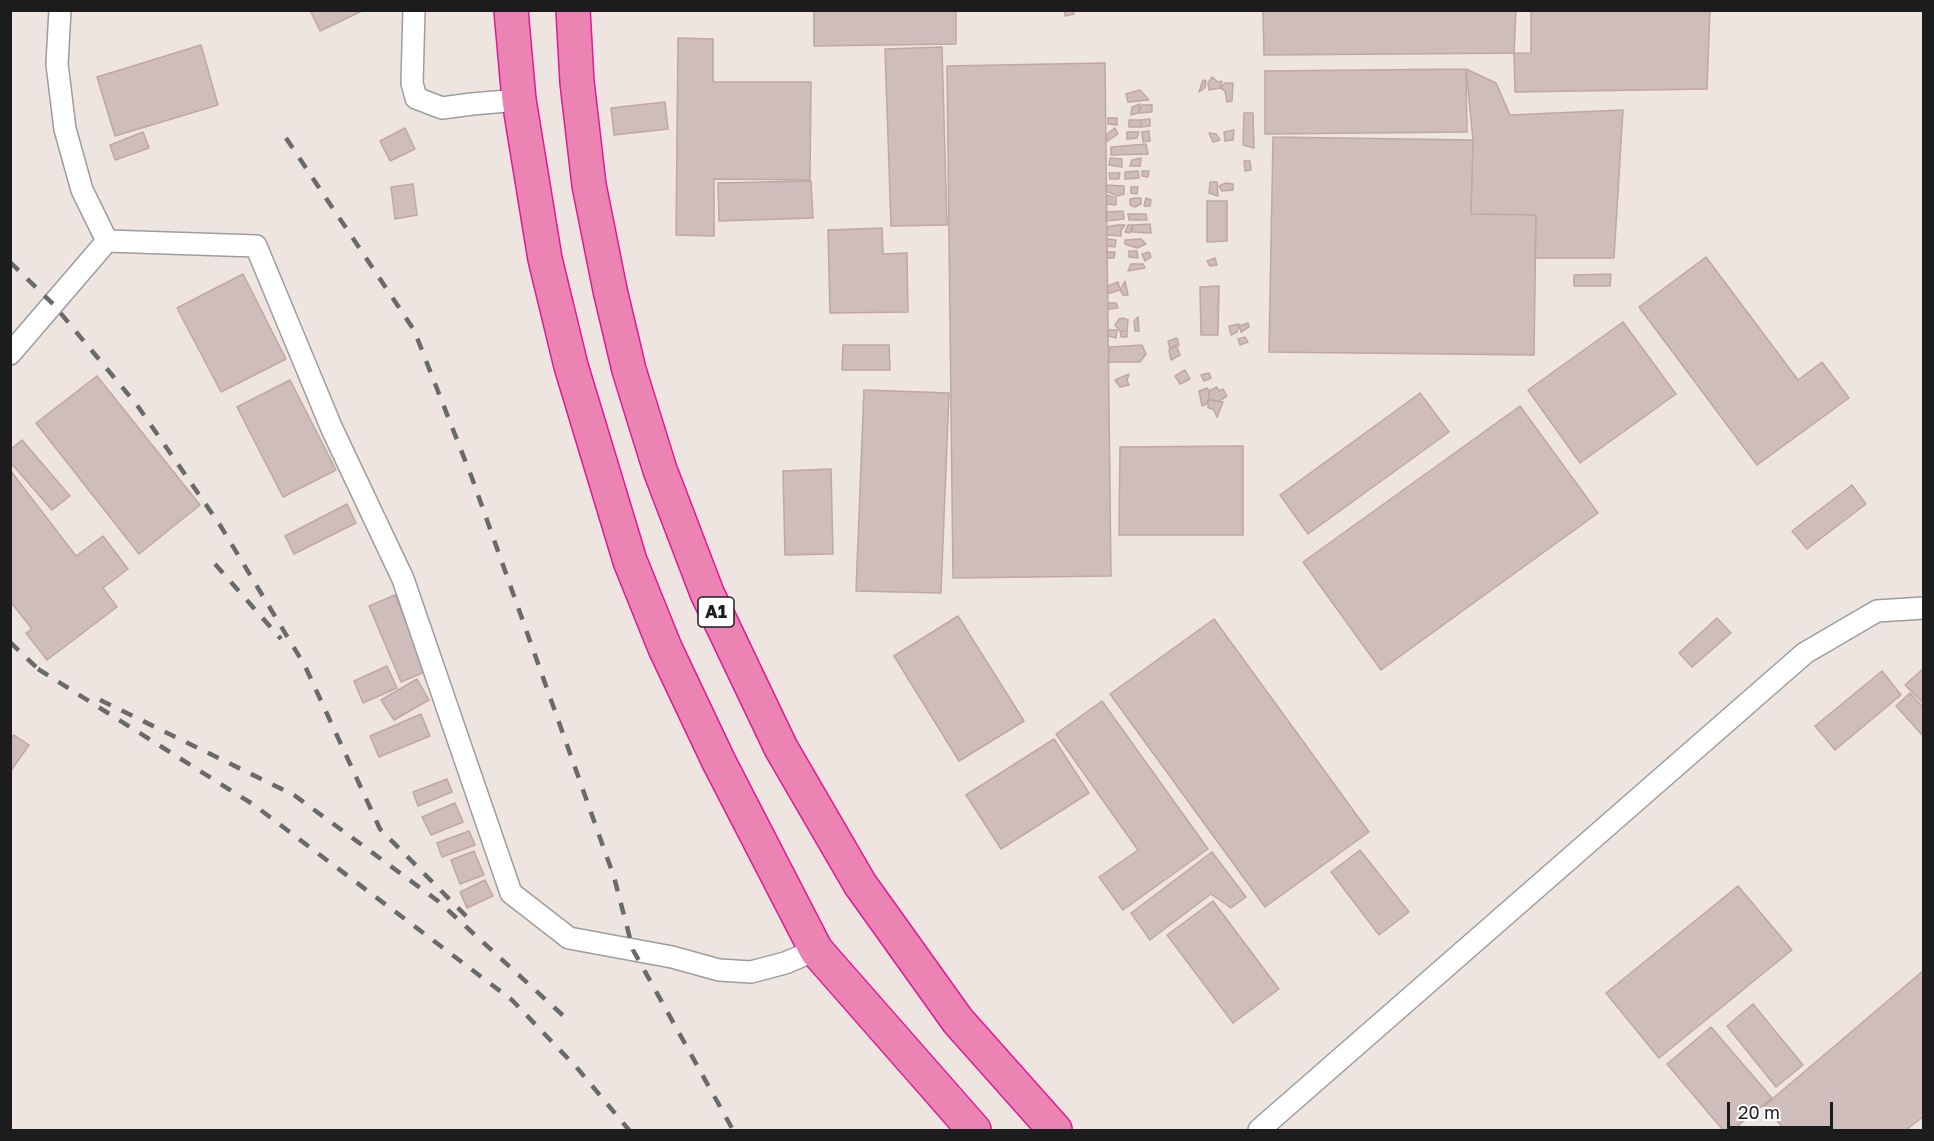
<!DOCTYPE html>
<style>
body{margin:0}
#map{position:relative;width:1934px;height:1141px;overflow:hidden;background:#eee5e0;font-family:"Golos Text",sans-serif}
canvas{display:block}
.frame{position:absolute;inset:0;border:12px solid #1c1c1c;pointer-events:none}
.scale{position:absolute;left:1727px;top:1102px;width:106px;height:27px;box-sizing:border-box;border:3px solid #1c1c1c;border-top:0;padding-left:8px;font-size:18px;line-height:21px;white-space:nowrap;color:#1c1c1c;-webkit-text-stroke:4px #fff;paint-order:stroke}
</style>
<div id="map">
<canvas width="1934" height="1141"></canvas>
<div class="frame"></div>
<div class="scale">20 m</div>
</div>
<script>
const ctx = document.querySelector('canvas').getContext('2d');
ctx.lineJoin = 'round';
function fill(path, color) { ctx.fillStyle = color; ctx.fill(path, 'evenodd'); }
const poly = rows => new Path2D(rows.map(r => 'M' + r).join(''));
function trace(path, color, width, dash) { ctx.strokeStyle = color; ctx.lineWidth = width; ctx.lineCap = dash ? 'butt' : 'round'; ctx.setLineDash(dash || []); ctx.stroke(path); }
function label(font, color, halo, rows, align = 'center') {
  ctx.font = font + ' "Golos Text",sans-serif'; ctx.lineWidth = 5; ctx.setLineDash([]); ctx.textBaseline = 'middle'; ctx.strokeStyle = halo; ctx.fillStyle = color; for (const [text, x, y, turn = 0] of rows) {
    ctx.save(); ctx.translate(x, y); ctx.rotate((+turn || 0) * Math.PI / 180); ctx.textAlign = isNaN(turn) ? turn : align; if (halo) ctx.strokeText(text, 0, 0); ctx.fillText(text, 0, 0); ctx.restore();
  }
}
const building = poly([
 [310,10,364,10,320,31,310,10],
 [814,10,956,10,956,44,814,46,814,10],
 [1065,10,1073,10,1074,14,1065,16,1065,10],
 [1263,10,1531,10,1531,53,1264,55,1263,10],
 [1516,10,1710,10,1707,89,1515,92,1514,53,1516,10],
 [678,38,713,39,713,82,811,82,810,180,714,179,714,236,676,235,678,38],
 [201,45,218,105,115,136,97,77,201,45],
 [942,47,947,225,891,226,885,49,942,47],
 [1105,63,1111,576,953,578,947,66,1105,63],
 [1466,69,1467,132,1265,134,1265,71,1466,69],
 [1466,69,1496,83,1510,115,1623,110,1614,258,1535,258,1536,215,1471,214,1473,140,1466,69],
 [1212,77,1218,82,1222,81,1220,88,1209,90,1208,83,1212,77],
 [1203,80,1206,81,1205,88,1199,92,1203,80],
 [1225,83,1233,83,1232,101,1227,102,1225,91,1220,88,1225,83],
 [1140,90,1149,100,1128,102,1126,94,1140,90],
 [665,102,668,129,614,135,611,108,665,102],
 [1140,104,1138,113,1131,115,1132,107,1140,104],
 [1142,105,1152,105,1152,112,1138,113,1142,105],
 [1244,113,1253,113,1254,148,1243,145,1244,113],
 [1108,118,1117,118,1117,125,1108,124,1108,118],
 [1150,119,1150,126,1141,127,1141,120,1150,119],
 [1129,120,1141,120,1141,127,1129,127,1129,120],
 [405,128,415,149,390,161,380,141,405,128],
 [1115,128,1118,134,1106,142,1107,134,1115,128],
 [1234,130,1233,140,1225,141,1224,132,1234,130],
 [1149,131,1150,141,1143,142,1142,132,1149,131],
 [143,132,149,148,115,160,110,145,143,132],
 [1127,132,1139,132,1137,138,1127,139,1127,132],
 [1209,133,1216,134,1220,140,1213,142,1209,133],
 [1273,137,1473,140,1471,214,1536,215,1534,355,1269,352,1273,137],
 [1146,144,1148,154,1111,155,1111,147,1146,144],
 [1110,158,1122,159,1122,167,1109,165,1110,158],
 [1141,158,1140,166,1130,166,1132,160,1141,158],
 [1244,161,1250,161,1251,170,1245,171,1244,161],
 [1138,171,1139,178,1125,179,1125,172,1138,171],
 [1142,171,1149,171,1148,177,1142,176,1142,171],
 [1109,173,1120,173,1119,179,1110,179,1109,173],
 [811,181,813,218,719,221,718,183,811,181],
 [1210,182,1217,182,1218,196,1209,193,1210,182],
 [1226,183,1233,184,1233,190,1222,191,1219,186,1226,183],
 [413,184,417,215,395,219,391,187,413,184],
 [1106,185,1124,186,1124,194,1117,196,1106,191,1106,185],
 [1131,187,1138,187,1137,194,1131,193,1131,187],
 [1107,195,1116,198,1116,205,1107,204,1107,195],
 [1135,198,1141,198,1141,204,1135,207,1130,205,1130,199,1135,198],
 [1146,198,1151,200,1150,206,1144,206,1146,198],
 [1207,201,1227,201,1227,241,1207,242,1207,201],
 [1123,211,1124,219,1106,221,1106,212,1123,211],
 [1128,214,1146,214,1147,220,1129,220,1128,214],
 [1150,224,1151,233,1132,232,1133,225,1150,224],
 [1117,225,1125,225,1121,230,1121,236,1107,235,1107,227,1117,225],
 [1128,225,1133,225,1130,233,1125,232,1128,225],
 [882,228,883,254,907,253,908,312,830,313,828,230,882,228],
 [1107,239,1116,240,1115,247,1107,246,1107,239],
 [1141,239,1146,244,1137,248,1125,244,1125,240,1141,239],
 [1129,251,1137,251,1138,258,1129,257,1129,251],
 [1107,252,1115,252,1114,258,1107,258,1107,252],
 [1149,252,1151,257,1145,261,1142,254,1149,252],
 [1706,257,1798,380,1822,362,1849,398,1757,465,1639,307,1706,257],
 [1215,258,1217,265,1210,266,1207,261,1215,258],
 [1131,264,1143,264,1145,268,1128,271,1131,264],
 [243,274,286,359,221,392,177,308,243,274],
 [1611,274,1610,286,1574,286,1574,275,1611,274],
 [1125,281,1128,295,1123,295,1120,290,1125,281],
 [1118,282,1120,290,1107,294,1108,286,1118,282],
 [1219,286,1218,335,1201,335,1200,287,1219,286],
 [1108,303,1116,303,1118,308,1108,309,1108,303],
 [1138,317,1139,331,1135,331,1134,321,1138,317],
 [1123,318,1128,320,1127,331,1120,331,1115,325,1119,319,1123,318],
 [1623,322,1676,394,1580,463,1528,390,1623,322],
 [1248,323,1249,327,1241,332,1239,326,1248,323],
 [1239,324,1237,332,1231,335,1229,326,1239,324],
 [1108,330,1117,330,1116,338,1109,336,1108,330],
 [1120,331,1127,331,1127,337,1121,337,1120,331],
 [1245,337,1248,342,1240,345,1238,339,1245,337],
 [1177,338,1179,345,1170,349,1168,341,1177,338],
 [843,345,889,345,890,370,842,370,843,345],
 [1142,345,1146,354,1140,362,1108,362,1110,347,1142,345],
 [1176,345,1180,355,1171,360,1169,350,1176,345],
 [1185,370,1190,379,1180,384,1175,376,1185,370],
 [1209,373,1211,378,1204,381,1201,375,1209,373],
 [1129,374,1127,380,1129,385,1120,387,1115,380,1129,374],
 [97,376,200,505,139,554,36,423,97,376],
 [290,380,336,470,283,497,237,407,290,380],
 [1217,387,1219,391,1223,389,1227,396,1219,401,1209,399,1209,391,1217,387],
 [1207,388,1209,391,1209,399,1206,404,1202,406,1199,391,1207,388],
 [864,390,949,393,941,593,856,591,864,390],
 [1420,393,1449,432,1308,534,1280,495,1420,393],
 [1208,400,1223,402,1217,417,1213,409,1208,408,1208,400],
 [1520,406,1598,513,1381,670,1303,562,1520,406],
 [22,440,70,496,52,510,10,462,10,450,22,440],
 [1243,446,1243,535,1119,535,1120,447,1243,446],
 [831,469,833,554,785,555,783,471,831,469],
 [10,470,76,556,103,536,128,569,103,588,117,607,47,660,26,633,32,629,10,601,10,470],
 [1852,485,1866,504,1807,549,1792,531,1852,485],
 [347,504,356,523,294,554,285,536,347,504],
 [395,595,427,671,401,682,369,606,395,595],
 [958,616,1024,721,959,761,894,656,958,616],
 [1717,618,1731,633,1692,667,1679,653,1717,618],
 [1214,619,1369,832,1265,907,1110,694,1214,619],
 [387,666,397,688,363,703,354,681,387,666],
 [1924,668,1924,704,1905,685,1924,668],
 [1882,671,1901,695,1835,750,1815,726,1882,671],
 [417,679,429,700,394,720,381,700,417,679],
 [1910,693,1924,708,1924,737,1896,706,1910,693],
 [1102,701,1208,849,1123,910,1099,877,1138,850,1056,734,1102,701],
 [421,714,430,736,379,757,370,736,421,714],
 [14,735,29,745,10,772,10,740,14,735],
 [1054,739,1089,793,1001,849,966,795,1054,739],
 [447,779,452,792,418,806,413,792,447,779],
 [455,803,463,822,431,835,422,817,455,803],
 [469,831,475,845,442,857,437,843,469,831],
 [1360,850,1409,912,1379,935,1331,872,1360,850],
 [474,851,484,875,460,884,451,860,474,851],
 [1212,852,1246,897,1231,908,1211,894,1150,940,1131,913,1212,852],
 [485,880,493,896,467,908,460,892,485,880],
 [1738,886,1792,950,1659,1058,1606,993,1738,886],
 [1213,901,1279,989,1233,1023,1167,935,1213,901],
 [1924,970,1924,1116,1906,1130,1785,1130,1764,1106,1924,970],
 [1753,1004,1803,1065,1776,1087,1727,1026,1753,1004],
 [1711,1027,1772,1098,1733,1130,1723,1130,1667,1064,1711,1027]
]);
fill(building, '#cebdba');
trace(building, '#c0a7a2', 1.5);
const lane = poly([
 [60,10,57,64,65,129,82,190,107,241,256,246,332,429,403,579,511,893,569,938,672,957,719,970,751,972,785,963,816,950],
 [414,10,412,83,416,98,442,108,472,104,519,100],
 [10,354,107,241],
 [1259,1130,1805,653,1877,611,1924,608]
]);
const highway = poly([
 [511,10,519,100,545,259,571,366,630,561,665,648,719,762,816,950,974,1130],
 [573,10,577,82,589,185,610,290,629,370,660,470,707,593,781,748,860,884,958,1021,1055,1130]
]);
trace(lane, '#9d9d9d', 24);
trace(highway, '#df1a95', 36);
trace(lane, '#fff', 21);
trace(highway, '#eb83b3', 33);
trace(poly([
 [286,138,414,330,472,478,614,877,633,950,733,1130],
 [10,262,53,304,137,405,220,525,305,666,380,829,469,919],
 [215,564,281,639],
 [10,642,38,669,44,672],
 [38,669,254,805,512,1000,578,1069,629,1130],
 [100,700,294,795,438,901,569,1021]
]), '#6a6a6a', 4.5, [12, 12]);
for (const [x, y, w] of [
 [716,612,36]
]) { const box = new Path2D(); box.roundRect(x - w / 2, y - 15, w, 30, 4.5); ctx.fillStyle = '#fff'; ctx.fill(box); trace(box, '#1c1c1c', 1.5); }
label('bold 18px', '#1c1c1c', null, [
 ["A1",716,612]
]);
</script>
